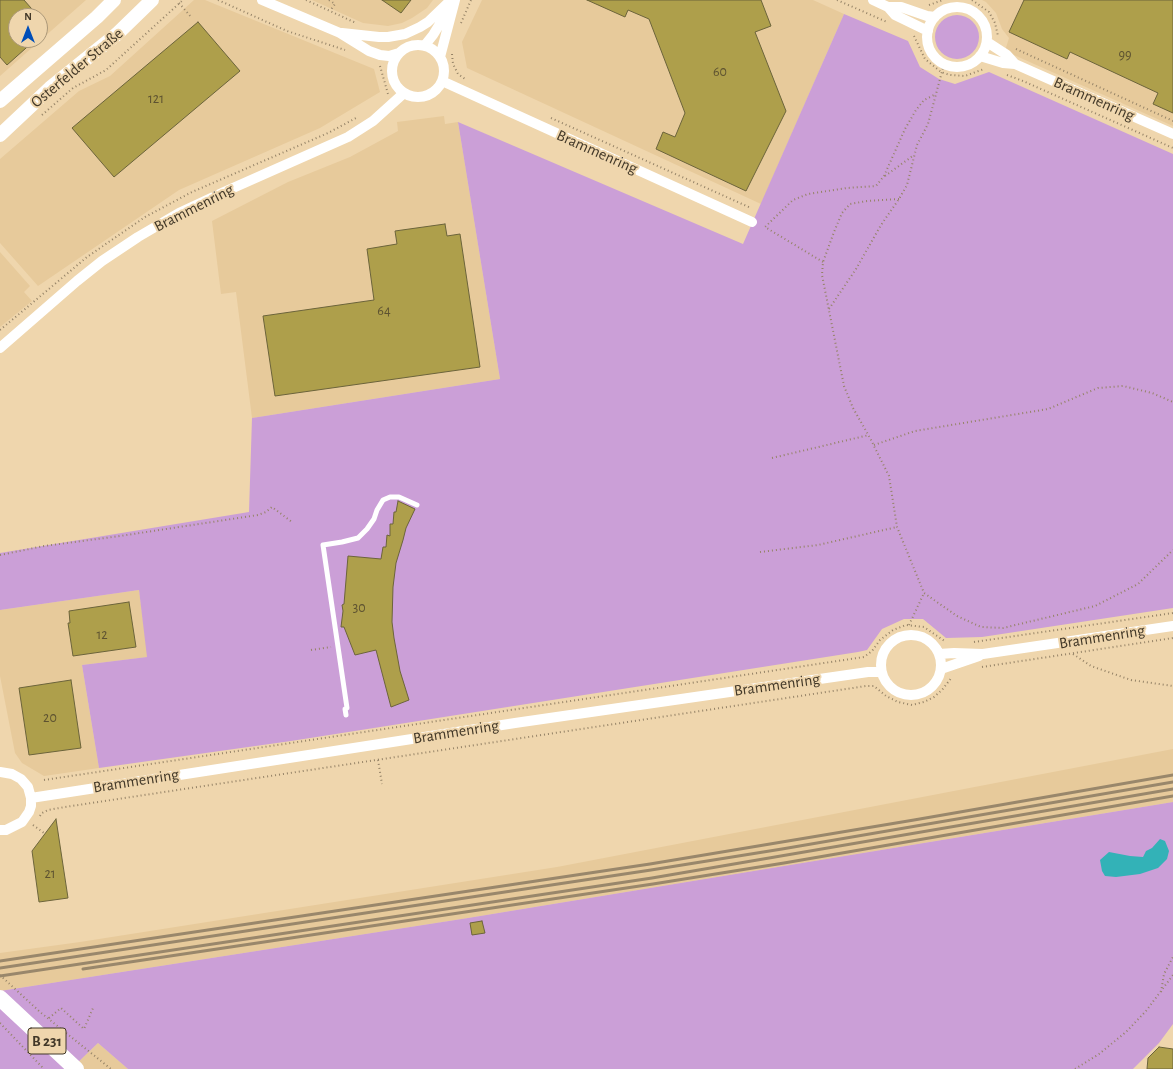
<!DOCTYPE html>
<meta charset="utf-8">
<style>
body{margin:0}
#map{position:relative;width:1173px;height:1069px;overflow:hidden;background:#efd6ad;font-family:"Alegreya Sans",sans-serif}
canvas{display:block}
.north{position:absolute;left:8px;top:8px;width:40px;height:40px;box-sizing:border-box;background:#efd6ad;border:1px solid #aa9778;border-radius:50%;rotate:0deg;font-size:11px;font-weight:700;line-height:16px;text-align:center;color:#423828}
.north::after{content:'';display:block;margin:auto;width:14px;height:18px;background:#004eb8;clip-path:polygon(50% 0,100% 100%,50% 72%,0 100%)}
</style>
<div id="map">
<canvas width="1173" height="1069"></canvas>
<div class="north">N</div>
</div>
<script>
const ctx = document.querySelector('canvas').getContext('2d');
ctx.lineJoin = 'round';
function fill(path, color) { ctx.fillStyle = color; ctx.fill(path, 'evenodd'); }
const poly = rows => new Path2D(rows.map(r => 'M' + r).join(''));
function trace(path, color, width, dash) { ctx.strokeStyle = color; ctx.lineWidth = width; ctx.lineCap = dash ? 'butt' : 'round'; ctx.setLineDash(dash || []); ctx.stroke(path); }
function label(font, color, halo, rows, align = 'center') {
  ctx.font = font + ' "Alegreya Sans",sans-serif'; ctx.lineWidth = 4; ctx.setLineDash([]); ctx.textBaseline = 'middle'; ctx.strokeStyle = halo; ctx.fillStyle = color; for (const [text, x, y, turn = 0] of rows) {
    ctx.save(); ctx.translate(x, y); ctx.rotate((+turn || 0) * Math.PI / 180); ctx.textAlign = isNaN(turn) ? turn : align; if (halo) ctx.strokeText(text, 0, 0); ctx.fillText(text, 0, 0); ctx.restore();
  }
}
fill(poly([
 [0,0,86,0,0,76],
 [16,16,40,16,40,40,16,40],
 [194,0,205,0,374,69,380,92,320,128,179,190,38,286,0,243,0,159,79,91,110,76],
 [312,0,433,0,427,8,412,18,402,23,388,26,363,23],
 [482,0,813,0,844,14,761,204,467,68,462,42],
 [982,0,1173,0,1173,126,1005,51,1009,38,1002,29,996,13,986,2],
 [444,116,445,124,458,122,500,379,252,418,236,292,221,294,212,221,288,182,350,157,398,131,397,122],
 [0,252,30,286,24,292,32,301,0,327],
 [139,590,148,657,82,665,99,768,44,776,22,763,15,753,0,676,0,610],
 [1173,749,1173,802,468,918,0,991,0,953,80,942,557,867],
 [98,1043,128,1069,71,1069]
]), '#e7ca9b');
fill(poly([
 [844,14,908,41,920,67,939,79,955,84,989,72,1173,154,1173,608,982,637,946,638,923,619,904,619,882,629,867,650,858,652,291,741,99,768,82,665,147,657,139,590,0,610,0,553,249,512,252,418,500,379,458,122,743,244],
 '935 37a22 22 0 1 1 44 0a22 22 0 1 1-44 0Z',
 [1173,802,1173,1024,1159,1043,1133,1069,128,1069,98,1043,71,1069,0,1069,0,991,468,918]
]), '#cb9fd7');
fill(poly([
 [1160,839,1165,841,1169,851,1167,859,1158,868,1140,874,1116,877,1105,876,1102,871,1100,860,1109,852,1130,856,1143,857,1146,851,1152,848]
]), '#33b2b7');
const building = poly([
 [0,0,24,0,38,16,16,16,16,40,35,40,7,65,0,57,0,0],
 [382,0,411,0,401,13,382,0],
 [587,0,761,0,771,26,755,32,786,111,746,191,656,149,663,132,675,137,685,113,649,19,628,10,625,17,587,0],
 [1024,0,1173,0,1173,113,1153,104,1158,93,1070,52,1067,59,1009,32,1024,0],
 [198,22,240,71,114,177,72,128,198,22],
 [445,224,447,236,460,234,480,367,275,396,263,316,374,300,367,249,397,244,395,231,445,224],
 [398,501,415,509,406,528,403,540,396,563,393,587,392,622,394,638,400,671,409,700,391,707,376,650,355,655,344,627,341,627,343,611,342,605,344,604,348,556,381,559,383,547,386,547,387,535,390,536,390,524,393,524,394,512,396,512,398,501],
 [129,602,136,647,73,656,68,623,70,623,69,611,129,602],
 [71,680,81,748,29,755,19,688,71,680],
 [56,819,68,898,39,902,32,851,56,819],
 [482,921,485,933,472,935,470,923,482,921],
 [1159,1047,1173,1049,1173,1069,1147,1069,1148,1058,1159,1047]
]);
fill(building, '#ae9f4b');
trace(building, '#6c643b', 1);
trace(poly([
 [218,0,287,31,345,50],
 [306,0,356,23],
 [329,0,335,4,330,11],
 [837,0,887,22],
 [972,0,989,12,995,23,998,36],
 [179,3,192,18],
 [929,5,943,0],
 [461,23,471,0],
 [914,36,925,59,941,72,950,75,965,76,984,69],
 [1016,49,1173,121],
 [452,54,453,64,458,74,465,79],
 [380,66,388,94],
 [1007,75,1023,81,1173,148],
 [42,115,73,88,106,70,183,0],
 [551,118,751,208],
 [885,176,914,155],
 [899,199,867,201,850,204,842,213,834,232,823,262,822,275,844,386,853,408,870,438,889,476,897,527,924,593,957,616,981,627,1003,628,1095,606,1138,584,1173,550],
 [823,262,765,227,793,200,808,194,847,188,876,186,884,176,905,129,916,110,924,100,936,94],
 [829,309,856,269,881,225,899,199,907,185,917,145,928,124,944,64],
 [0,330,87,257,145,217,192,192,328,133,356,118],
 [874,445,915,431,1048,409,1098,388,1123,386,1152,393,1173,402],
 [772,458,869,435],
 [760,552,818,545,897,527],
 [0,555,44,546,120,536,258,515,266,512,272,507,292,522],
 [909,625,924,593],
 [974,642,1173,613],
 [311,650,331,647],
 [1073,654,1091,666,1131,680,1173,686],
 [982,667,1173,638],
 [378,760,382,784],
 [44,780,864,657,872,651,880,640,893,630,906,625,924,627,946,642],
 [40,816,42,813,48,810,65,807,866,686,874,686,886,696,898,702,912,705,924,702,934,697,942,690,952,677],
 [33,825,44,833],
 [0,975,40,1012,111,1069],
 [1161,992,1164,974,1173,957],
 [49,1018,61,1008,84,1029,93,1008],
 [0,1023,44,1069],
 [1075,1069,1099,1054,1126,1032,1146,1011,1173,975]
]), '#958367', 2, [1, 3]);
trace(poly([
 [346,715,345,709,347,708,323,545,342,542,358,538,367,529,374,519,377,510,383,500,390,497,399,497,417,505]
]), '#fff', 5);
trace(poly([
 [262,0,340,33,369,51,380,55,389,56,399,53],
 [873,0,888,7,901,7,927,16,935,17],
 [888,7,895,15,928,31],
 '927 37a30 30 0 1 1 60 0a30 30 0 1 1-60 0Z',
 [342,33,379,37,388,37,405,34,420,27,428,22,451,0],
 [987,42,1007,55,1015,64],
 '392 71a26 26 0 1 1 52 0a26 26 0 1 1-52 0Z',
 [425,45,433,35,449,9],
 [980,56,1003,63,1015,64,1173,134],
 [440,57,455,0],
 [442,81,752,222],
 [0,348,77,281,102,261,138,237,179,213,224,192,348,137,373,121,404,93],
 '881 665a30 30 0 1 1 60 0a30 30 0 1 1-60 0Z',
 [939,654,954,653,983,654,1173,626],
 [941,669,979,656],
 [0,772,12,774,21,779,28,787,31,798,31,806,29,812,22,822,6,830,0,830],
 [31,798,515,723,868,672,881,672]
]), '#fff', 10);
trace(poly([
 [0,101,97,17,114,0],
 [0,135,50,88,117,34,152,0]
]), '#fff', 14);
trace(poly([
 [0,998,76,1069]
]), '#fff', 16);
trace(poly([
 [0,961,650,864,914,820,1173,775],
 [0,968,651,870,782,849,1173,782],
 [83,969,653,884,784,863,1173,796],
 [0,976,652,878,1173,789]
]), '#99876b', 3);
label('14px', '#5d5231', null, [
 ["99",1125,55],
 ["60",720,72],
 ["121",156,99],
 ["64",384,311],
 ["30",359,608],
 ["12",102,635],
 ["20",50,718],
 ["21",50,874]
]);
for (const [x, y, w] of [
 [47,1041,38]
]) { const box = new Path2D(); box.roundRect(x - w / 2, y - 13, w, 26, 3); ctx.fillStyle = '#efd6ad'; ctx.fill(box); trace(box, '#423828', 1); }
label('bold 15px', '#423828', null, [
 ["B 231",47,1041]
]);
label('16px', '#423828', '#efd6ad', [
 ["Osterfelder Straße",77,68,-40],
 ["Brammenring",1094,99,24],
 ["Brammenring",597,152,24],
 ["Brammenring",194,208,-27],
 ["Brammenring",1102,637,-9],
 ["Brammenring",777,685,-8],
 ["Brammenring",456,732,-9],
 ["Brammenring",136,781,-9]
]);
</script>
